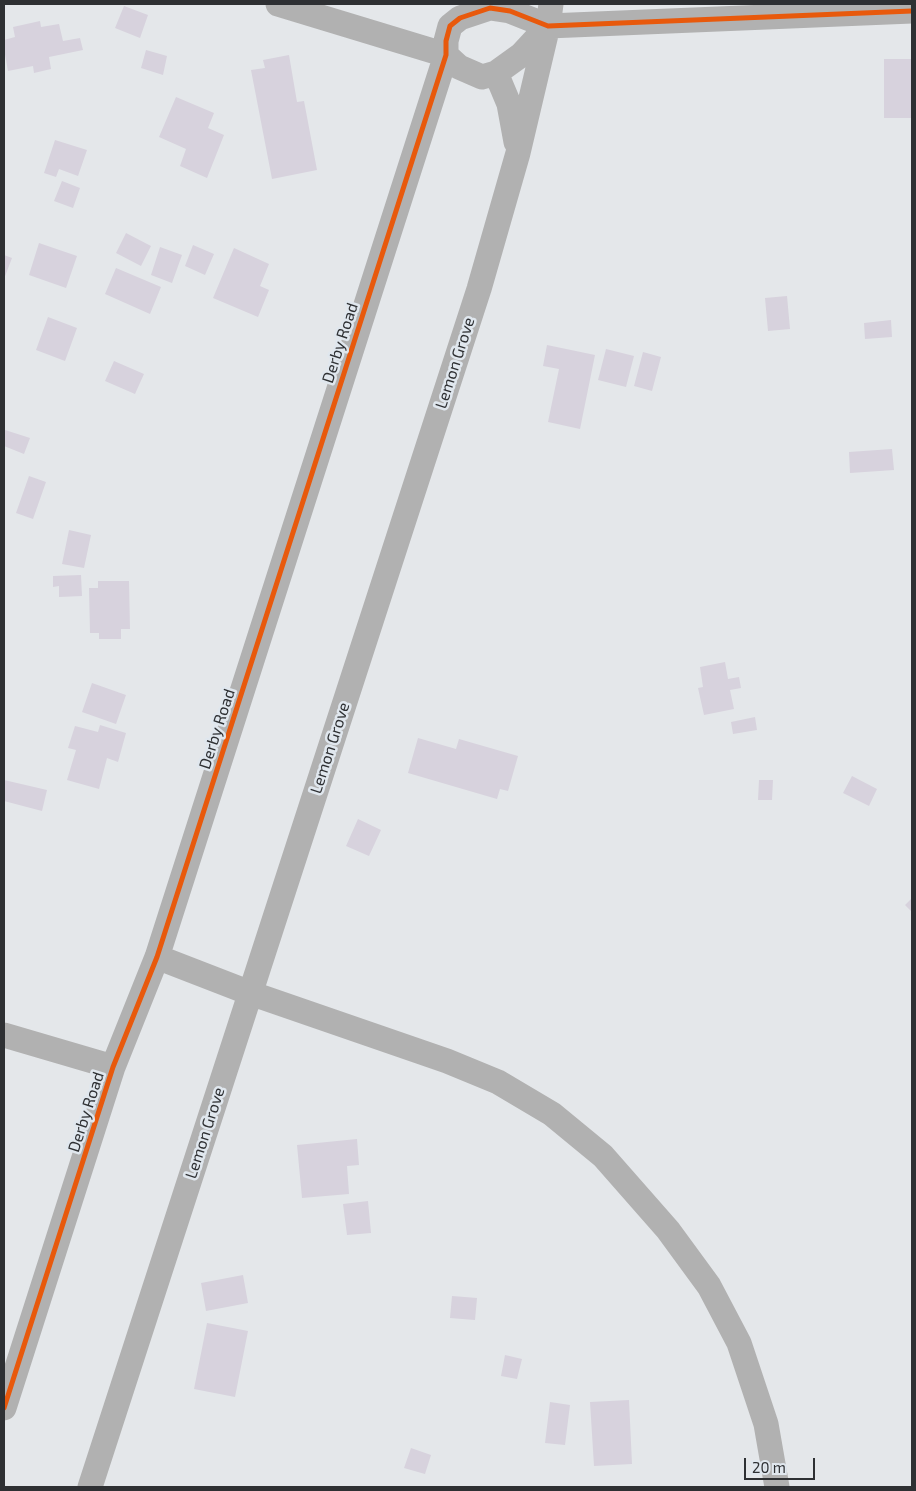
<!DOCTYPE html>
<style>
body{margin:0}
#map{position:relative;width:916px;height:1491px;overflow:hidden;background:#e4e7ea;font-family:"Exo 2",sans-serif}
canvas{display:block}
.frame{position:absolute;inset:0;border:5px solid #2e3033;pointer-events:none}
.scale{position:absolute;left:744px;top:1458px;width:71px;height:22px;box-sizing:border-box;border:2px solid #2e3033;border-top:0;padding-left:6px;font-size:15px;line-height:18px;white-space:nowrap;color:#2e3033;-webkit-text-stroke:4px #e0e7ee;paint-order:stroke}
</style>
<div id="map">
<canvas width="916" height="1491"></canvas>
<div class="frame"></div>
<div class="scale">20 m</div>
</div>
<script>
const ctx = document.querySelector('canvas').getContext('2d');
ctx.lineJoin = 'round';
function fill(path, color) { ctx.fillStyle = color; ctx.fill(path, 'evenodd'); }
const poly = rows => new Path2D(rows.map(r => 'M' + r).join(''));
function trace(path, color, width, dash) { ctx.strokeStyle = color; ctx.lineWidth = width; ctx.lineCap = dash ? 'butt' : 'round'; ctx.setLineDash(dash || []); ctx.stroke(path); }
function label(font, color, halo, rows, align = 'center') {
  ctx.font = font + ' "Exo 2",sans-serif'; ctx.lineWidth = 5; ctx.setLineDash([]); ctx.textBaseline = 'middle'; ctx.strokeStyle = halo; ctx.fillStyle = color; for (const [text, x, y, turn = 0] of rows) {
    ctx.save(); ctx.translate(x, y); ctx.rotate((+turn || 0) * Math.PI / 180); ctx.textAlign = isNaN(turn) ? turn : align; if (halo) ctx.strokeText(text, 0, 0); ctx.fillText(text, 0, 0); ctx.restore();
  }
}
fill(poly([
 [124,6,148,15,140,38,115,28],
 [40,21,41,27,59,24,63,41,80,38,83,50,49,57,51,69,34,73,33,66,8,71,4,49,4,40,15,37,13,27],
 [146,50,167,56,163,75,141,68],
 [289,55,297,102,304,101,317,170,272,179,251,70,265,68,263,60],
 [884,59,912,59,912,118,884,118],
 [176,97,214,113,208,128,224,135,207,178,180,166,186,149,159,137],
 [55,140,87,150,78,176,59,169,56,177,44,173],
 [62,181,80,188,73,208,54,201],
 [126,233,151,246,141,266,116,253],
 [39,243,77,256,66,288,29,275],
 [193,245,214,254,205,275,185,266],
 [160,247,182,255,172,283,151,275],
 [234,248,269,264,260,286,269,290,258,317,213,298],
 [4,255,12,258,4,279],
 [116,268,161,287,150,314,105,294],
 [787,296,790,329,768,331,765,298],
 [48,317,77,328,65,361,36,350],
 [891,320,892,337,865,339,864,323],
 [547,345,595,355,580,429,548,422,559,369,543,366],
 [606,349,634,356,626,387,598,380],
 [643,352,661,357,652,391,634,386],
 [114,361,144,374,135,394,105,381],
 [5,430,30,438,24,454,4,446,4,433],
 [892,449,894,470,850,473,849,452],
 [29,476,46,482,33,519,16,513],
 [69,530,91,535,84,568,62,564],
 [81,575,82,596,59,597,59,586,53,587,53,576],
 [98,581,129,581,130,629,121,629,121,639,99,639,99,633,90,633,89,588,98,588],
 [725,662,728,679,739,677,741,688,730,690,734,709,704,715,698,688,703,687,700,667],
 [92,683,126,695,116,724,82,712],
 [755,717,757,730,733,734,731,722],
 [100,725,126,733,118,762,107,758,99,789,67,780,76,750,68,748,75,726,98,732],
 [418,738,456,749,459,739,518,756,508,791,500,789,497,799,408,773],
 [852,776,877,789,869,806,843,793],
 [4,780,47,790,42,811,4,801],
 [759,780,773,780,772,800,758,800],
 [358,819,381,830,369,856,346,846],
 [912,898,912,912,905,905],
 [357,1139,359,1165,347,1166,349,1194,302,1198,297,1145],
 [368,1201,371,1233,347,1235,343,1204],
 [243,1275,248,1303,206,1311,201,1283],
 [452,1296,477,1298,475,1320,450,1318],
 [207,1323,248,1331,235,1397,194,1389],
 [505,1355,522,1359,517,1379,501,1376],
 [629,1400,632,1464,594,1466,590,1402],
 [550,1402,570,1405,565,1445,545,1443],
 [411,1448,431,1455,425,1474,404,1468]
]), '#d7d2dd');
trace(poly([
 [278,4,446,55,459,67,482,77,496,73,521,55,546,28],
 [496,73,509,104,516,142],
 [157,957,250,993,447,1061,498,1082,552,1114,603,1156,668,1230,709,1286,739,1343,766,1424,777,1487],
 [4,1035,113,1067],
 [4,1408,113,1067,157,957,446,55,446,41,450,26,460,18,490,8,510,11,548,26,912,11],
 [90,1487,479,289,518,153,548,26,551,4]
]), '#b1b1b1', 25);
trace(poly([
 [4,1408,113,1067,157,957,446,55,446,41,450,26,460,18,490,8,510,11,548,26,912,11]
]), '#e8590c', 5);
label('16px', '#2e3033', '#e0e7ee', [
 ["Derby Road",340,343,-72],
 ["Lemon Grove",455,363,-72],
 ["Derby Road",217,729,-72],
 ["Lemon Grove",330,748,-72],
 ["Derby Road",86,1112,-72],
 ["Lemon Grove",205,1133,-72]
]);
</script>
